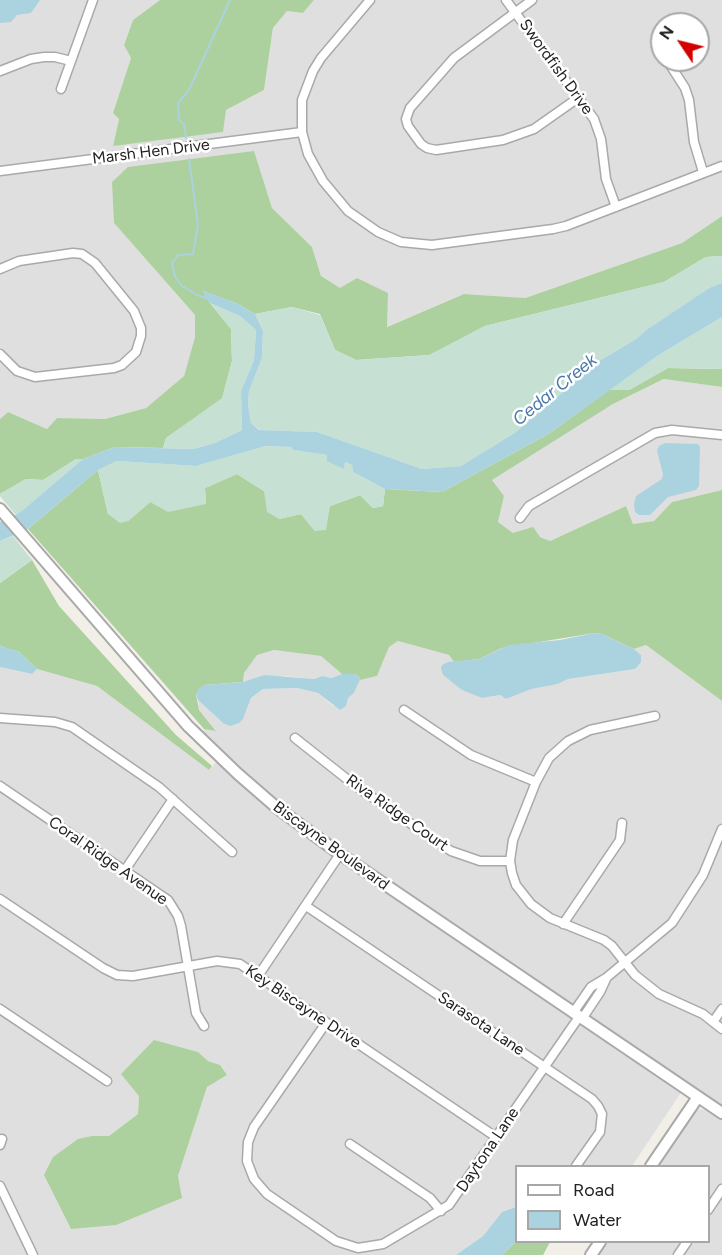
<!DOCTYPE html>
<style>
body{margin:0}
#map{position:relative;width:722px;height:1255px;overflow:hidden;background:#f2efe9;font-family:Figtree,sans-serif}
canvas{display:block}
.legend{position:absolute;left:515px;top:1165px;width:195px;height:78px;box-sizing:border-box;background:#fff;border:2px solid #a7a7a7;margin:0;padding:8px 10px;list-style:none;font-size:18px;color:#222}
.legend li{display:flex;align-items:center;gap:12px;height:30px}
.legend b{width:30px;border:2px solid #a7a7a7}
.north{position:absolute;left:650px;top:12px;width:60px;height:60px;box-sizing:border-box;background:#fff;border:2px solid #a7a7a7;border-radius:50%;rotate:305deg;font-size:16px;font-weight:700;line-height:24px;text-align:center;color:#222}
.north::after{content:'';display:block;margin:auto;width:21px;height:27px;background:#d40000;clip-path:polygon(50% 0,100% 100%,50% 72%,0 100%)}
</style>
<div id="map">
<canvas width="722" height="1255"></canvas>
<ul class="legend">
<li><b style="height:8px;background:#fff"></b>Road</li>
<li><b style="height:16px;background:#aad3df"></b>Water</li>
</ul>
<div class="north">N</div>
</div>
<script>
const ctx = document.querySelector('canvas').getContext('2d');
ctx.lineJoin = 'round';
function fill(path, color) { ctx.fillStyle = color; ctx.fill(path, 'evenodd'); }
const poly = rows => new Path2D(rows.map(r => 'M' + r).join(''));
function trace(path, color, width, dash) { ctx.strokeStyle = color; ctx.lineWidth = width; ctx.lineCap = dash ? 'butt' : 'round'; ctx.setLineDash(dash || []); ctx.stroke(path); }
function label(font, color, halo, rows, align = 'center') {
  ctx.font = font + ' Figtree,sans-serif'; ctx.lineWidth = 5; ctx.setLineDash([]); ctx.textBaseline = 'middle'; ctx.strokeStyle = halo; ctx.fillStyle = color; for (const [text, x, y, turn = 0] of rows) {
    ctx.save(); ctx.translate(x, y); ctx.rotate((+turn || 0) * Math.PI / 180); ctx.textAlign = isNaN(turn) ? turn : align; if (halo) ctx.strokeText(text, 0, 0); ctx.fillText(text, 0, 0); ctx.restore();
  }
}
fill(poly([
 [0,0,160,0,133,20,124,44,131,58,113,113,119,119,113,146,226,110,264,90,273,28,287,11,303,13,314,0,722,0,722,216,682,243,524,298,464,294,386,327,340,289,321,276,312,247,272,208,253,151,114,223,195,315,195,337,184,376,146,408,105,419,57,418,47,429,8,412,0,419],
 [662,24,698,24,698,60,662,60],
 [665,379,722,387,722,490,672,502,654,521,633,524,626,506,550,541,540,537,513,533,498,522,504,496,491,480,613,404],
 [398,641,449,655,454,662,448,662,442,670,443,675,461,688,482,698,500,695,506,699,531,688,558,684,568,679,635,669,641,655,634,649,646,645,722,701,722,1108,326,840,279,804,202,735,204,729,216,730,199,710,198,700,223,723,243,719,251,698,263,689,297,688,318,693,333,706,346,706,348,698,354,693,360,680,377,676,389,647],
 [274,650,321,656,342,674,331,678,322,676,314,679,285,676,243,682,244,673,256,655],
 [0,667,31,674,37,669,97,686,209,770,218,760,247,787,682,1091,632,1166,516,1166,516,1207,502,1212,483,1236,456,1255,0,1255],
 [198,1052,208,1061,220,1065,227,1075,207,1087,178,1176,92,1136,109,1136,138,1114,139,1096],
 [699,1109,707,1110,722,1118,722,1255,595,1255,604,1242,708,1242,708,1166,654,1166,694,1112]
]), '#e0dfdf');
fill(poly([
 [160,0,314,0,303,13,287,11,273,28,264,90,226,110,223,132,113,146,119,119,113,113,131,58,124,45,133,20],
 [254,151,272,208,312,247,321,276,340,288,357,278,388,293,387,327,464,294,525,298,682,243,722,216,722,256,706,257,664,282,485,326,430,355,356,360,335,350,320,314,292,307,255,314,238,304,203,291,210,303,231,329,232,361,222,399,166,438,163,448,115,447,83,459,76,459,43,480,26,479,0,494,0,419,8,412,47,429,57,418,105,419,146,408,184,376,195,337,195,315,114,223,112,182,128,167],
 [668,368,722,369,722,387,664,379,613,404,492,480,504,496,498,522,513,533,533,527,540,537,550,541,626,506,633,524,654,521,672,502,722,490,722,701,646,645,634,649,602,634,595,633,502,648,479,659,454,662,449,655,398,641,389,647,377,676,360,680,359,677,355,674,342,674,321,656,274,650,257,655,244,673,243,682,204,685,196,694,199,710,216,731,204,729,28,529,98,470,108,514,128,521,150,502,206,504,205,488,237,474,264,491,279,519,301,514,315,531,330,506,360,495,373,508,383,506,385,489,442,492,550,433,609,390,629,390],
 [32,560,59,606,176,735,212,766,209,770,97,686,37,669,19,652,0,646,0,583],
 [154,1040,198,1052,208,1061,220,1065,227,1075,207,1087,178,1176,182,1198,116,1225,71,1229,44,1175,53,1157,78,1139,92,1136,109,1136,138,1114,139,1096,121,1074],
 [516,1241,516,1242,550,1242,543,1255,502,1255]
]), '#add19e');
fill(poly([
 [722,256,722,283,709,288,649,328,636,339,601,360,516,432,461,466,422,469,317,432,260,430,251,423,248,405,249,391,262,358,263,331,255,314,292,307,320,315,335,350,356,360,429,355,485,326,664,282,706,257],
 [210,303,240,316,256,330,254,360,241,391,242,430,215,443,193,449,163,448,166,438,222,398,232,361,231,329],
 [722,317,722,369,668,368,629,390,609,390,657,356],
 [266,446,291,447,293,450,327,455,344,468,345,462,352,465,353,472,385,489,383,506,373,508,360,495,330,506,326,530,315,531,301,514,279,519,267,512,264,491,237,474,205,488,206,504,168,512,150,502,128,521,120,523,108,514,98,470,117,461,196,466],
 [76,459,83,459,21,513,15,514,0,496,0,494,26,479,43,480],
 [13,536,32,560,0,583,0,541]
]), '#c6e0d4');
fill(poly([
 [0,0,40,0,31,13,17,15,11,22,0,23],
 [722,283,722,317,657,356,550,433,442,492,385,489,353,472,352,465,345,462,344,469,327,461,327,455,293,450,291,447,266,446,196,466,117,461,98,470,28,529,0,541,0,522,21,512,83,459,115,447,193,449,215,443,242,430,241,391,254,360,256,330,240,316,210,303,202,290,238,304,255,314,263,331,262,358,249,391,248,405,251,423,259,430,317,432,422,469,461,466,516,432,601,360,636,339,649,328,709,288],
 [665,443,698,444,700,447,699,486,696,490,668,497,650,515,639,515,635,512,634,504,636,496,662,479,663,474,657,451,659,446],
 [595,633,602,634,634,649,641,655,641,662,635,669,568,679,558,684,531,689,506,699,500,695,482,698,462,690,443,675,441,668,442,665,448,662,479,659,509,645,560,640],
 [0,646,19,652,37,669,32,674,0,667],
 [342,674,355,674,359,677,360,680,354,693,348,698,346,706,340,710,318,693,297,688,263,689,251,698,243,719,239,723,230,726,223,723,198,700,196,694,199,688,204,685,243,682,264,675,314,679,322,676,331,678],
 [516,1207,516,1241,502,1255,456,1255,483,1236,502,1212]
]), '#aad3df');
trace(poly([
 [186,138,184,124,179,120,178,103,189,90,230,0],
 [189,159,198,225,193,254,178,255,172,263,175,277,182,286,197,295,209,299]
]), '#aad3df', 2);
const minor = poly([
 [370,0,321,58,313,71,302,100,302,132,308,154,323,181,348,211,378,232,401,242,432,245,553,229,566,226,722,166],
 [506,0,594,119,601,139,606,179,616,207],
 [532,0,454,58,410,108,406,119,408,126,421,144,427,148,436,150,503,140,534,129,578,98],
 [661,52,662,54],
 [667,60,685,88,689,100,694,142,703,172],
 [0,71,31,59,44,57,55,57,71,61],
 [61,89,93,0],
 [0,171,302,132],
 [0,269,19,261,73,253,82,254,95,263,134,311,141,328,141,336,136,352,122,365,114,368,35,377,17,371,0,354],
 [520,518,529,506,655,433,672,430,722,435],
 [404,710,471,755,536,782],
 [655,716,590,730,568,741,549,758,536,782,513,840,510,861,512,873,516,885,531,904,550,918,604,940,612,946,635,975,659,994,703,1014,722,1029],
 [0,718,55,722,72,727,159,787,232,852],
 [295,738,357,787,451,851,480,861,510,861],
 [0,786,168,900,178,916,181,926,196,1013,204,1026],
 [125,870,173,799],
 [0,899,103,968,117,975,133,976,217,961,240,964,496,1137],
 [306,906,592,1099,598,1106,602,1114,600,1132,576,1166],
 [563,924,620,840,622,823],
 [258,976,340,854],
 [0,1009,107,1081],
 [573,1013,591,987,606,978,672,923,703,875,722,829],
 [582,1019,600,992,606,979],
 [713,1022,722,1009],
 [326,1023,254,1127,248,1142,247,1161,254,1179,267,1194,336,1241,358,1248,383,1244,449,1205,579,1017],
 [350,1144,430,1198,441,1211],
 [0,1145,2,1139],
 [0,1186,33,1255],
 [708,1210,722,1189],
 [678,1255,687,1242]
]);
const tertiary = poly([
 [0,509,188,726,238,774,276,807,340,854,722,1113],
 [651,1166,698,1097],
 [591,1255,600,1242]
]);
trace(minor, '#a9a9a9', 11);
trace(tertiary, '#a9a9a9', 14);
trace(minor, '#fff', 8);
trace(tertiary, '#fff', 10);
label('16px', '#222', '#fff', [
 ["Swordfish Drive",556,67,54],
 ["Marsh Hen Drive",151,152,-7],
 ["Riva Ridge Court",397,813,35],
 ["Biscayne Boulevard",331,846,36],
 ["Coral Ridge Avenue",108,861,35],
 ["Key Biscayne Drive",303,1007,34],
 ["Sarasota Lane",481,1024,34],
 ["Daytona Lane",488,1150,-56]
]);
label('italic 18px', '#4a7aab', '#fff', [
 ["Cedar Creek",555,390,-39]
]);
</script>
